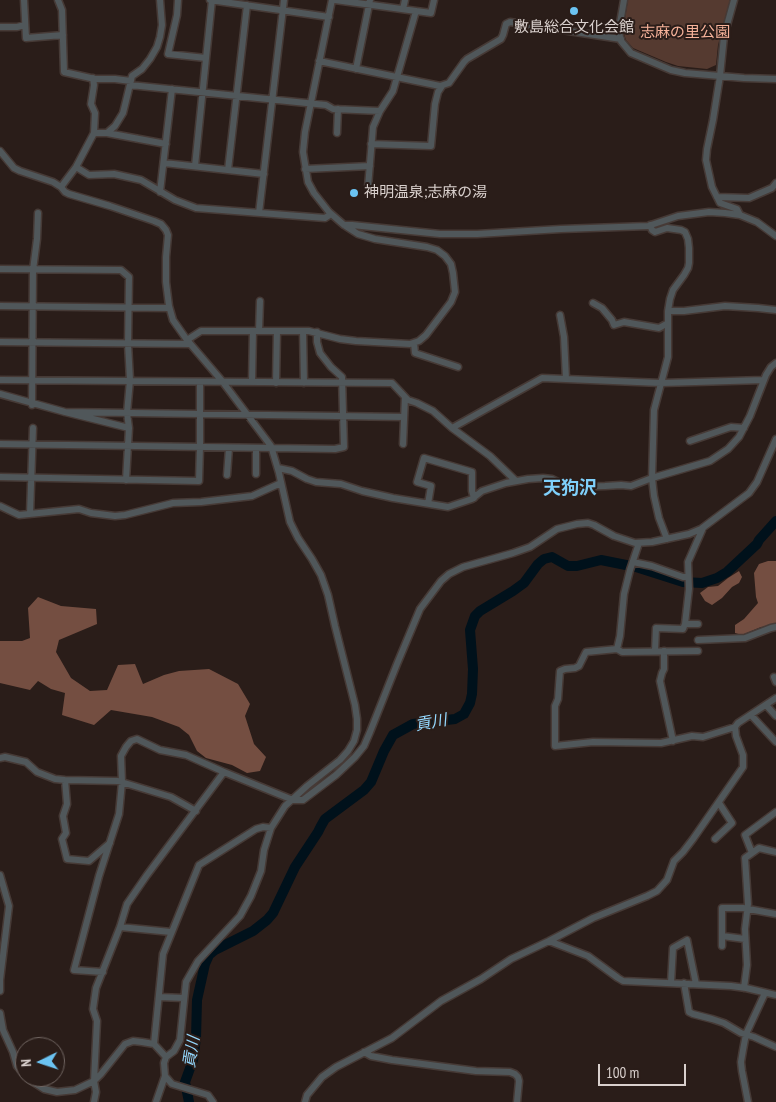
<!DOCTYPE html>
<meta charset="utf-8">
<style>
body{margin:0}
#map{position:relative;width:776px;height:1102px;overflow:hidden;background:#2a1d19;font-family:"PT Sans Narrow",sans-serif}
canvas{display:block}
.north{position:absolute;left:15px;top:1037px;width:50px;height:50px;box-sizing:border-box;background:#2a1d19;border:1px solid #706561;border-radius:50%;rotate:266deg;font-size:14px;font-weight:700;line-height:20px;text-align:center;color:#d9d0cd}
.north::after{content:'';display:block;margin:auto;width:18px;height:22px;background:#6bc3f2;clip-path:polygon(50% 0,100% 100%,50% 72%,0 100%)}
.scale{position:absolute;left:598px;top:1064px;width:88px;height:22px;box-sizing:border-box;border:2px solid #d9d0cd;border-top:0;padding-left:6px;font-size:15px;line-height:18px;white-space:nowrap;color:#d9d0cd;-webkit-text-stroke:4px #2a1d19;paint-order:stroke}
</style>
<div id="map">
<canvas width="776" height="1102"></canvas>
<div class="north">N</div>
<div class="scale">100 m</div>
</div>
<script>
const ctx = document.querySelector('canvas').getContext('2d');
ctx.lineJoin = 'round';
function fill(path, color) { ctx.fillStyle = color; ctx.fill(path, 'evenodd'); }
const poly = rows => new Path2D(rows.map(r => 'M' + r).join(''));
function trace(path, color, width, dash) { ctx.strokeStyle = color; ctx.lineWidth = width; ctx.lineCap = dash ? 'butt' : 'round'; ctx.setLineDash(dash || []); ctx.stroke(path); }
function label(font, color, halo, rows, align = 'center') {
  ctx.font = font + ' "PT Sans Narrow","Noto Sans JP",sans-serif'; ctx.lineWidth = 4; ctx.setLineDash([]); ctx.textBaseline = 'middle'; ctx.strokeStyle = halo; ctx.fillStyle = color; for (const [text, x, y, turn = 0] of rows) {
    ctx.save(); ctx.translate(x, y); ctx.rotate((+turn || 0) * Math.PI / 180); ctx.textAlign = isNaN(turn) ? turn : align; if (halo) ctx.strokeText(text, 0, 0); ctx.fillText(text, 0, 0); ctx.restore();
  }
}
fill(poly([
 [628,0,730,0,718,45,716,65,707,69,678,66,666,62,633,48,626,40,623,31]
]), '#553a30');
fill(poly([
 [768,561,776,561,776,626,761,627,742,635,735,633,735,625,744,619,758,603,756,597,754,573,759,564],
 [739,571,742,577,739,583,732,587,722,598,712,605,705,601,700,593,708,587,718,586,728,578],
 [38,597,61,606,96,609,97,624,59,640,56,652,71,678,90,691,107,690,118,665,135,664,143,684,164,675,179,671,209,669,238,684,250,704,245,716,254,744,266,757,260,771,247,773,232,765,206,758,197,751,189,735,179,727,152,717,111,710,94,725,62,715,65,693,51,689,38,681,30,690,0,683,0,641,22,641,30,638,28,608]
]), '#744e41');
trace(poly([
 [189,1102,185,1082,193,1060,196,1038,197,1000,205,964,209,955,215,950,253,931,267,920,273,913,295,867,318,832,321,826,325,819,364,790,371,782,384,751,393,735,413,724,455,719,464,714,470,703,472,694,473,669,470,630,475,616,480,611,513,591,524,583,538,564,544,559,552,557,568,566,577,566,601,560,636,567,683,582,702,583,717,578,727,572,757,544,759,540,776,521]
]), '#00111b', 10);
const minor = poly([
 [24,0,26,38,63,35],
 [58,0,62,10,64,72,95,79,115,79,131,81],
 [178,0,177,15,168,54,206,58],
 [210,0,329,17],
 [335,0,431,13,434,0],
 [624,0,620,23,619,33,621,41,631,53,671,70,685,73,744,78,776,79],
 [734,0,724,36,720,76,713,120,707,149,706,160,712,187,720,203,737,209,740,215],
 [403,9,405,0],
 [0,27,17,27,25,25],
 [319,61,440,86,449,83,464,62,467,59,501,39,503,35,506,24,510,22,621,39],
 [356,69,370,0],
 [93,78,94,85,91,104,95,113,94,133],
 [130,85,326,105,333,109,380,111],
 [107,133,166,144],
 [337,133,338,109],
 [371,144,431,146,435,104,438,92,442,86],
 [0,151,14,168,20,171,53,182,61,187,65,192,69,194,110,206,154,221,161,224,166,230,168,235,166,257,166,282,169,306,173,320,187,340,222,381,271,446,279,473,290,522,298,538,312,559,321,575,328,595,335,626,355,705,357,719,357,730,354,741,348,751,340,760,307,786,285,806,271,828,264,850,261,871,251,896,240,916,198,961,186,982,180,1040,174,1051,166,1057],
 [164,163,264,174],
 [195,166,212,0],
 [76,167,89,175,114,174,141,180,175,200,196,208,325,218,331,214],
 [305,169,370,166],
 [228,170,247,5],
 [61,187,76,167,94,133,107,133,115,126,123,113,126,101,132,76,142,69,150,59,157,47,160,37,162,25,160,0],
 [368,187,373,127,380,111,393,91,416,11],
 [160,192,172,89],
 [717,197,749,198,772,188,776,183],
 [259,213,284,0],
 [344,225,352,225,440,234,477,234,561,229,648,226,678,216,709,212,725,213,740,215,757,222,776,236],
 [650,225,652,230,655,232,667,228,681,230,685,232,688,239,689,248,689,263,688,268,684,275,673,290,670,299,668,311,668,357,654,410,652,478,654,496,659,518,667,539],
 [0,269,121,270,129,277,128,344,130,380,127,413,129,428,126,480],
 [593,303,602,308,612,320,614,325,624,322,659,328,668,323],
 [0,306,169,308],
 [668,311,684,311,725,306,758,308,776,310],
 [560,315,564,337,566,379],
 [259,331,260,301],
 [303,331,304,383],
 [187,340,201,331,309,331,340,339,356,341,410,344,419,341,426,335,451,302,455,292,453,273,451,264,445,256,437,250,427,247,375,239,358,234,344,225,329,212,314,193,308,182,303,152,305,132,332,0],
 [0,342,190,344],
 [414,343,415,353,458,367],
 [0,380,392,383,408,400,417,403,433,411,452,428,490,456,516,481],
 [252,382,253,331],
 [276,383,277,331],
 [0,394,65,412,129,428],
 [32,405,33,270,37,239,38,213],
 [65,412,404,417],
 [452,428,542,378,661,383,764,380],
 [690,441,731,427,744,428],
 [0,444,272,448,335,449,344,447,342,377,331,367,320,353,317,342,317,332],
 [403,444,405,397],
 [256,448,256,474],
 [278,468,292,471,307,479,316,482,341,484,362,491,393,498,448,507,472,499,482,491,506,483,528,479,543,478,552,479,568,487,605,486,621,485,631,486,652,478,710,461,728,449,739,437,750,416,766,375,771,367,776,363],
 [227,475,229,448],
 [0,477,199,481,200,447,200,382],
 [428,504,431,486,417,482,424,458,472,472,472,491,474,498],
 [0,506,19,515,79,509,91,513,115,516,125,515,173,503,201,502,252,496,281,483],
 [30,514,33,428],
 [633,562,652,566,683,577,688,577],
 [685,624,698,624],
 [698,640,745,638,771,628,776,627],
 [617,649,620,636,624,594,630,570,639,543],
 [655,651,656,628,683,629,685,624,689,589,688,562,703,528],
 [664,651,664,669,662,673,660,681,673,741],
 [698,651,622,652,617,649,586,652,579,666,575,668,565,669,560,671,558,699,555,706,555,746,593,742,661,743,692,736,703,737,735,727],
 [774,677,776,682],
 [766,705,776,716],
 [751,715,776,742],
 [0,758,5,757,26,762,37,772,55,779,65,780,118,781,171,797,196,811],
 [65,780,67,804,63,816,66,833,62,839,67,859,89,861,110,843],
 [715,839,732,823,719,803],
 [752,853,759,848,776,852],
 [0,875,9,906,0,980,0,991],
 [120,927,171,932],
 [722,936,745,939],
 [549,941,588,956,618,978,623,981,731,986,746,988,776,995],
 [722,946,722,908,743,908,776,914],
 [103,972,74,970,99,876,119,814,122,782,121,756,126,747,131,741,137,739,160,750,186,755,224,772,293,800,303,800,336,775,355,757,364,746,370,732,397,664,420,609,441,581,449,574,463,567,513,553,530,547,557,529,577,524,588,523,594,525,614,536,635,543,652,542,689,534,701,529,749,493,757,482,776,439],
 [671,983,673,948,687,940,696,984],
 [684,983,689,1012,693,1014,712,1019,724,1023,741,1033,754,1037,776,1047],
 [744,988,747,965,745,929,748,904,745,858,752,853,745,835,776,812],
 [159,997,184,998],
 [0,1013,3,1030,13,1052,17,1066,25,1075],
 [154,1044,163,954,199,865,256,829,263,827,271,828],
 [364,1052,371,1056,392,1060,476,1071,510,1072,515,1074,518,1077,519,1081,517,1102],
 [165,1076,172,1084,208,1095,213,1102],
 [27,1077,30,1080,44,1089,57,1092,75,1090,94,1081,101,1074,125,1044,133,1041,142,1042,154,1044,166,1057,164,1063,165,1076,156,1102],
 [94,1102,96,1092,94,1081,97,1021,93,1009,96,988,120,927,127,904,147,875,224,772],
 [305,1102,307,1095,322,1077,336,1067,392,1038,441,1001,481,979,511,959,549,941,593,918,647,896,657,891,667,880,674,861,683,852,693,839,743,767,743,755,736,736,735,727,738,723,776,698],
 [748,1102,742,1071,741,1062,743,1050,746,1034,765,993]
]);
trace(minor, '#463a36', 9);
trace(minor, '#50575a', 6);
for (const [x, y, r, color] of [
 [574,11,5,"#6bc3f2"],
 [354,193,5,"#6bc3f2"]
]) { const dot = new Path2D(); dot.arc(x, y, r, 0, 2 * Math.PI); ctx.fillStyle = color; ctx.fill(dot); trace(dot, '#2a1d19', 2); }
label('15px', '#d9d0cd', '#2a1d19', [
 ["敷島総合文化会館",574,28],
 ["神明温泉;志麻の湯",364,193,"left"]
]);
label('15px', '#f6b29a', '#2a1d19', [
 ["志麻の里公園",685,33]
]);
label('italic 16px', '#94d8fe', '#2a1d19', [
 ["貢川",431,723,-10],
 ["貢川",192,1052,-81]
]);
label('bold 18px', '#7fd0fb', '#2a1d19', [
 ["天狗沢",570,489]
]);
</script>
